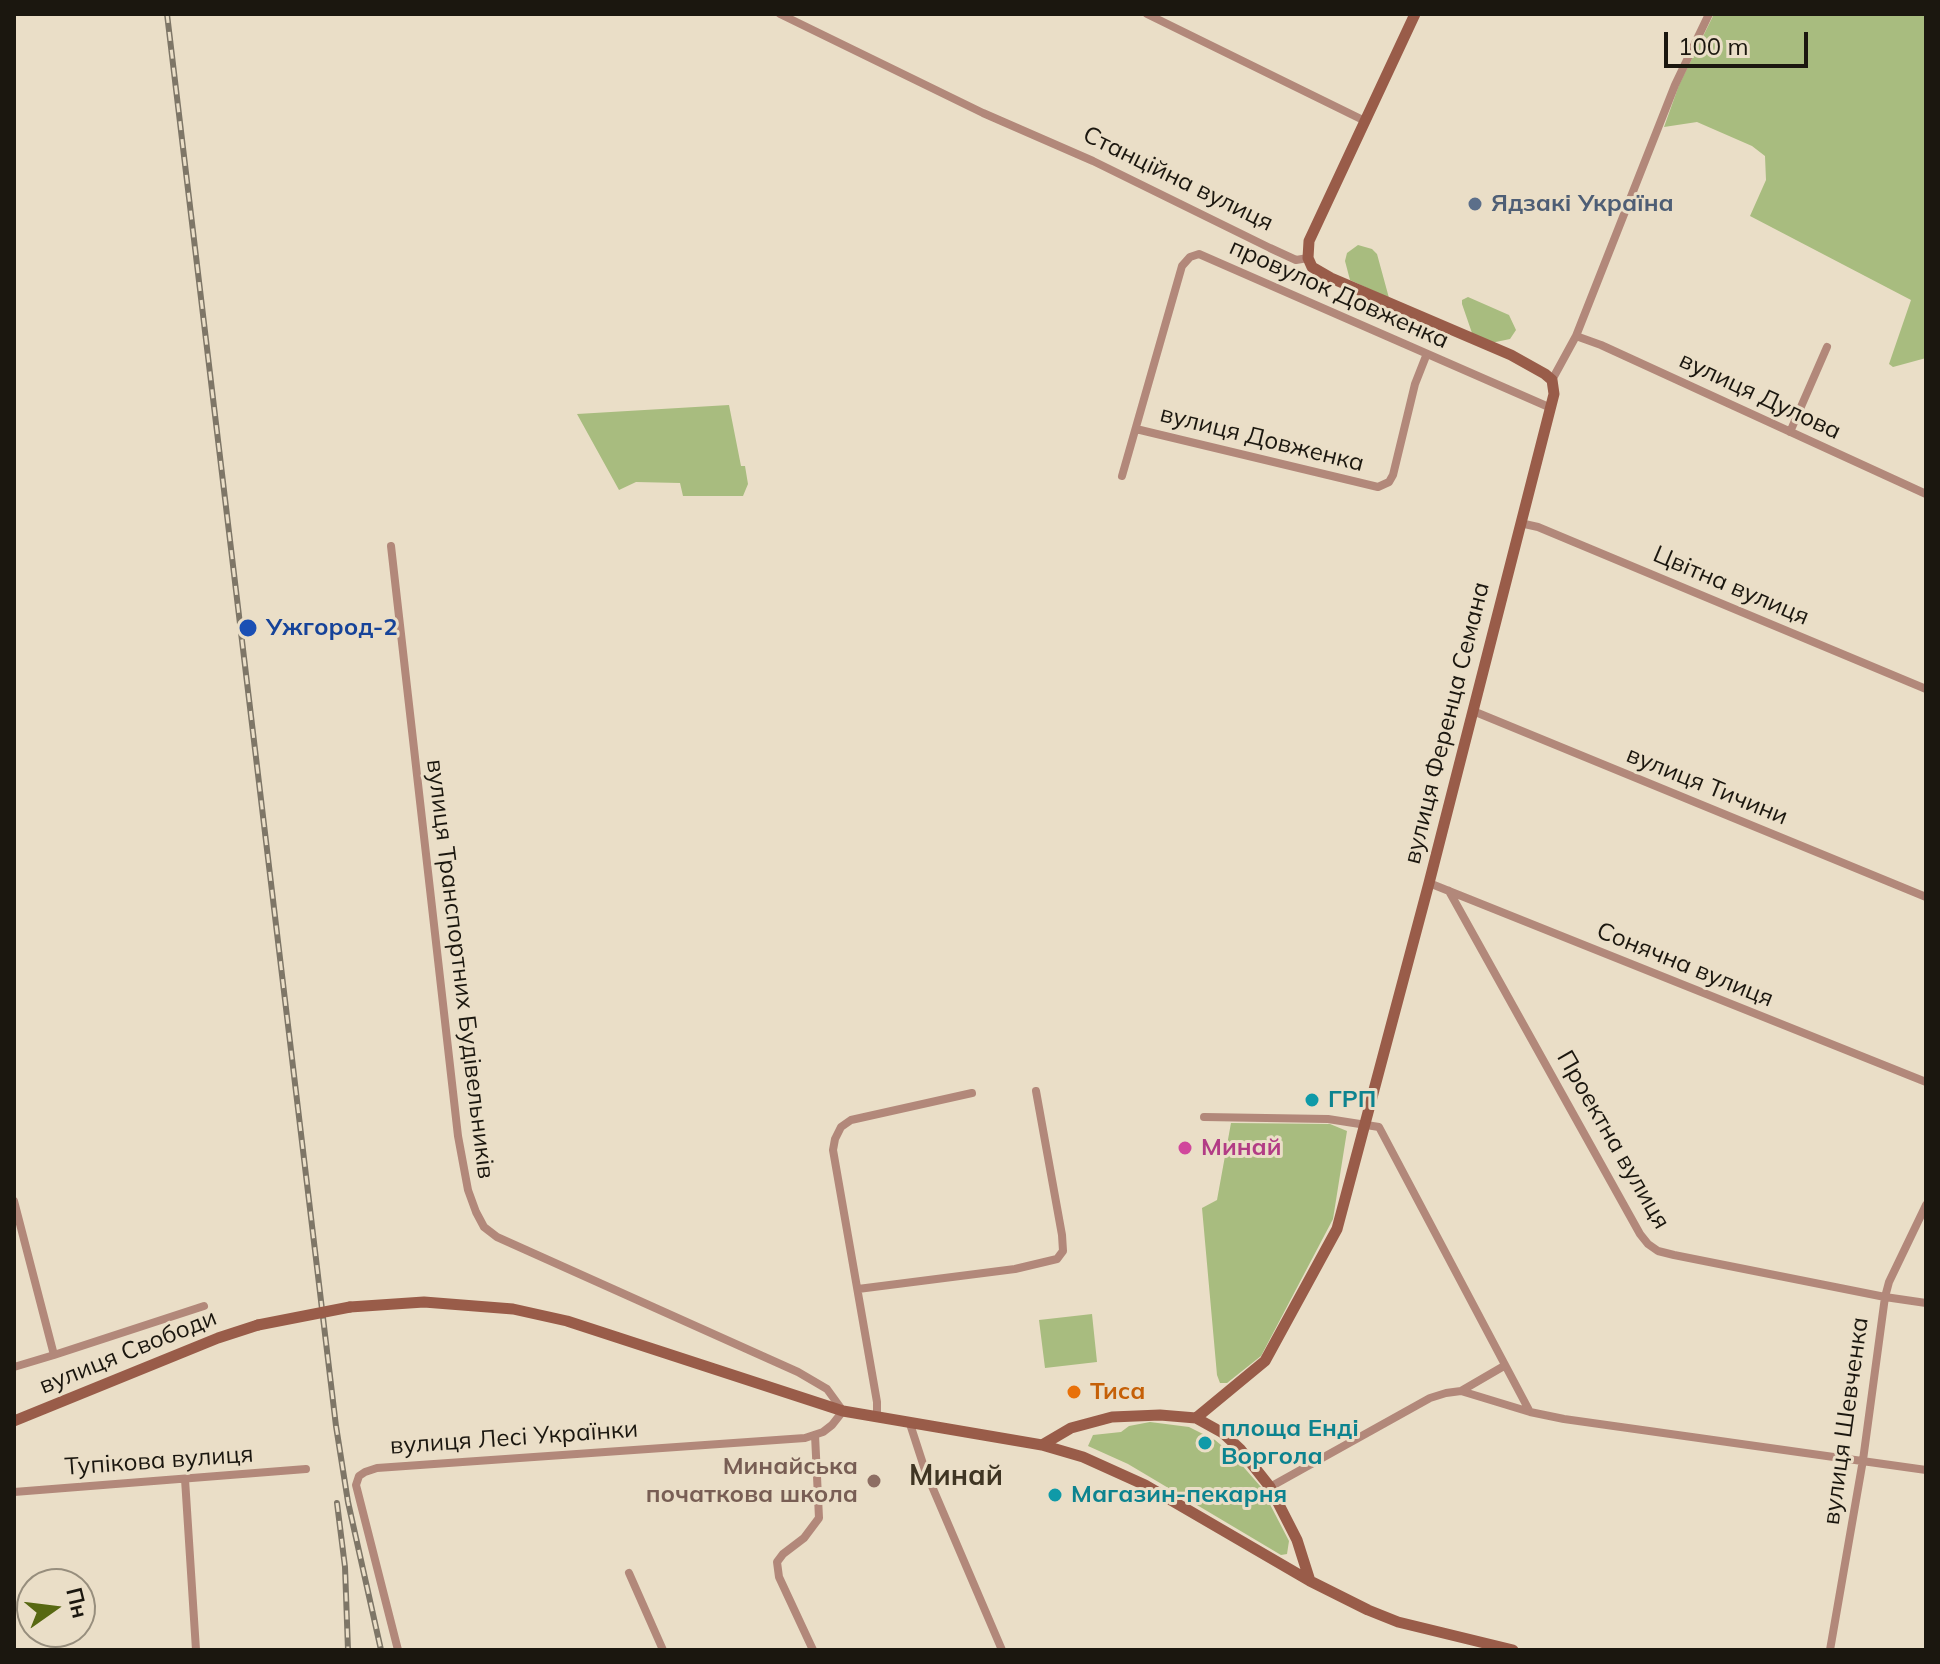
<!DOCTYPE html>
<meta charset="utf-8">
<style>
body{margin:0}
#map{position:relative;width:1940px;height:1664px;overflow:hidden;background:#eadec7;font-family:Mulish,sans-serif}
canvas{display:block}
.frame{position:absolute;inset:0;border:16px solid #1b170f;pointer-events:none}
.north{position:absolute;left:16px;top:1568px;width:80px;height:80px;box-sizing:border-box;background:#eadec7;border:2px solid #978e7d;border-radius:50%;rotate:76deg;font-size:22px;font-weight:700;line-height:32px;text-align:center;color:#1b170f}
.north::after{content:'';display:block;margin:auto;width:28px;height:36px;background:#576812;clip-path:polygon(50% 0,100% 100%,50% 72%,0 100%)}
.scale{position:absolute;left:1664px;top:32px;width:144px;height:36px;box-sizing:border-box;border:4px solid #1b170f;border-top:0;padding-left:10px;font-size:24px;line-height:28px;white-space:nowrap;color:#1b170f;-webkit-text-stroke:6px #eadec7;paint-order:stroke}
</style>
<div id="map">
<canvas width="1940" height="1664"></canvas>
<div class="frame"></div>
<div class="north">Пн</div>
<div class="scale">100 m</div>
</div>
<script>
const ctx = document.querySelector('canvas').getContext('2d');
ctx.lineJoin = 'round';
function fill(path, color) { ctx.fillStyle = color; ctx.fill(path, 'evenodd'); }
const poly = rows => new Path2D(rows.map(r => 'M' + r).join(''));
function trace(path, color, width, dash) { ctx.strokeStyle = color; ctx.lineWidth = width; ctx.lineCap = dash ? 'butt' : 'round'; ctx.setLineDash(dash || []); ctx.stroke(path); }
function label(font, color, halo, rows, align = 'center') {
  ctx.font = font + ' Mulish,sans-serif'; ctx.lineWidth = 6; ctx.setLineDash([]); ctx.textBaseline = 'middle'; ctx.strokeStyle = halo; ctx.fillStyle = color; for (const [text, x, y, turn = 0] of rows) {
    ctx.save(); ctx.translate(x, y); ctx.rotate((+turn || 0) * Math.PI / 180); ctx.textAlign = isNaN(turn) ? turn : align; if (halo) ctx.strokeText(text, 0, 0); ctx.fillText(text, 0, 0); ctx.restore();
  }
}
fill(poly([
 [1714,14,1926,14,1926,358,1893,367,1889,364,1911,300,1750,216,1766,180,1765,156,1752,146,1697,122,1664,127,1679,85],
 [1358,245,1372,249,1377,254,1389,298,1350,280,1345,261,1347,253],
 [1468,297,1509,315,1516,330,1510,339,1491,343,1472,333,1462,304,1462,300],
 [729,405,741,466,745,466,748,484,743,496,683,496,680,483,636,482,619,490,577,414],
 [1231,1123,1330,1124,1347,1131,1333,1219,1261,1356,1227,1383,1220,1383,1217,1375,1202,1208,1217,1200],
 [1092,1314,1097,1362,1045,1368,1039,1320],
 [1150,1422,1189,1427,1215,1440,1233,1455,1261,1487,1289,1541,1287,1554,1281,1555,1128,1464,1088,1446,1093,1435,1121,1432,1129,1426]
]), '#a8bc7f');
trace(poly([
 [780,14,983,113,1093,161,1270,248,1296,260,1308,258],
 [1147,14,1365,121],
 [1576,336,1601,345,1926,494],
 [1552,380,1576,336,1675,85,1709,14],
 [1136,429,1378,487,1389,482,1393,475,1415,384,1426,356],
 [1790,432,1827,347],
 [1122,476,1182,266,1190,257,1199,254,1551,408],
 [1520,523,1538,527,1926,689],
 [391,546,458,1136,468,1190,476,1212,484,1227,497,1237,798,1372,827,1389,843,1411,832,1425,823,1432,805,1438,377,1468,365,1472,359,1476,356,1485,398,1650],
 [1473,711,1926,897],
 [1429,883,1926,1082],
 [1449,891,1640,1234,1648,1244,1658,1251,1674,1255,1885,1297,1926,1303],
 [1204,1117,1328,1119,1379,1127,1530,1412,1564,1419,1926,1470],
 [14,1201,54,1355,14,1367],
 [858,1289,1015,1269,1057,1259,1063,1251,1062,1235,1036,1091],
 [54,1355,204,1306],
 [1461,1391,1504,1366],
 [877,1418,877,1402,833,1150,835,1139,841,1127,851,1120,972,1093],
 [910,1424,925,1470,1002,1650],
 [185,1479,196,1650],
 [1270,1487,1430,1398,1446,1393,1461,1391,1530,1412],
 [14,1492,306,1469],
 [629,1573,663,1650],
 [813,1650,779,1577,777,1562,783,1554,804,1538,819,1518,815,1435],
 [1830,1650,1863,1460,1885,1297,1889,1282,1926,1205]
]), '#b2887a', 8);
trace(poly([
 [350,1307,424,1302,513,1309,567,1321,843,1411,1042,1445,1083,1457,1145,1485,1310,1581,1368,1610,1398,1622,1513,1650],
 [1196,1418,1265,1361,1337,1229,1429,883,1554,394,1552,380,1545,374,1511,355,1331,278,1312,267,1308,258,1309,241,1415,14],
 [14,1421,218,1338,258,1325],
 [1042,1445,1071,1428,1112,1417,1160,1415,1196,1418,1223,1433,1240,1449,1270,1487,1297,1540,1310,1581]
]), '#995c49', 11);
const rail = poly([
 [167,14,336,1426,348,1502,381,1650],
 [337,1503,345,1567,348,1650]
]);
trace(rail, '#7e7667', 6);
trace(rail, '#eadec7', 3, [9]);
trace(poly([
 [258,1325,350,1307]
]), '#995c49', 11);
for (const [x, y, r, color] of [
 [1475,204,8,"#5c6f8a"],
 [248,628,10,"#1a4fb4"],
 [1312,1100,8,"#0f9aa8"],
 [1185,1148,8,"#d1479c"],
 [1074,1392,8,"#e8710a"],
 [1205,1443,8,"#0f9aa8"],
 [874,1481,8,"#8d6e63"],
 [1055,1495,8,"#0f9aa8"]
]) { const dot = new Path2D(); dot.arc(x, y, r, 0, 2 * Math.PI); ctx.fillStyle = color; ctx.fill(dot); trace(dot, '#eadec7', 3); }
label('24px', '#1b170f', '#eadec7', [
 ["Станційна вулиця",1178,179,26],
 ["провулок Довженка",1339,294,24],
 ["вулиця Дулова",1760,396,25],
 ["вулиця Довженка",1262,439,14],
 ["Цвітна вулиця",1731,586,23],
 ["вулиця Ференца Семана",1447,723,-76],
 ["вулиця Тичини",1707,786,22],
 ["Сонячна вулиця",1685,965,22],
 ["вулиця Транспортних Будівельників",460,969,83],
 ["Проектна вулиця",1613,1140,60],
 ["вулиця Свободи",128,1352,-22],
 ["вулиця Шевченка",1846,1421,-82],
 ["вулиця Лесі Українки",514,1438,-4],
 ["Тупікова вулиця",159,1461,-4]
]);
label('bold 24px', '#4e5e75', '#eadec7', [
 ["Ядзакі Україна",1491,204]
], 'left');
label('bold 24px', '#164399', '#eadec7', [
 ["Ужгород-2",266,628]
], 'left');
label('bold 24px', '#0d838f', '#eadec7', [
 ["ГРП",1328,1100],
 ["площа Енді",1221,1429],
 ["Воргола",1221,1457],
 ["Магазин-пекарня",1071,1495]
], 'left');
label('bold 24px', '#b23c85', '#eadec7', [
 ["Минай",1201,1148]
], 'left');
label('bold 24px', '#c56008', '#eadec7', [
 ["Тиса",1090,1392]
], 'left');
label('bold 24px', '#785e54', '#eadec7', [
 ["Минайська",858,1467],
 ["початкова школа",858,1495]
], 'right');
label('bold 28px', '#3f3523', '#eadec7', [
 ["Минай",956,1477]
]);
</script>
